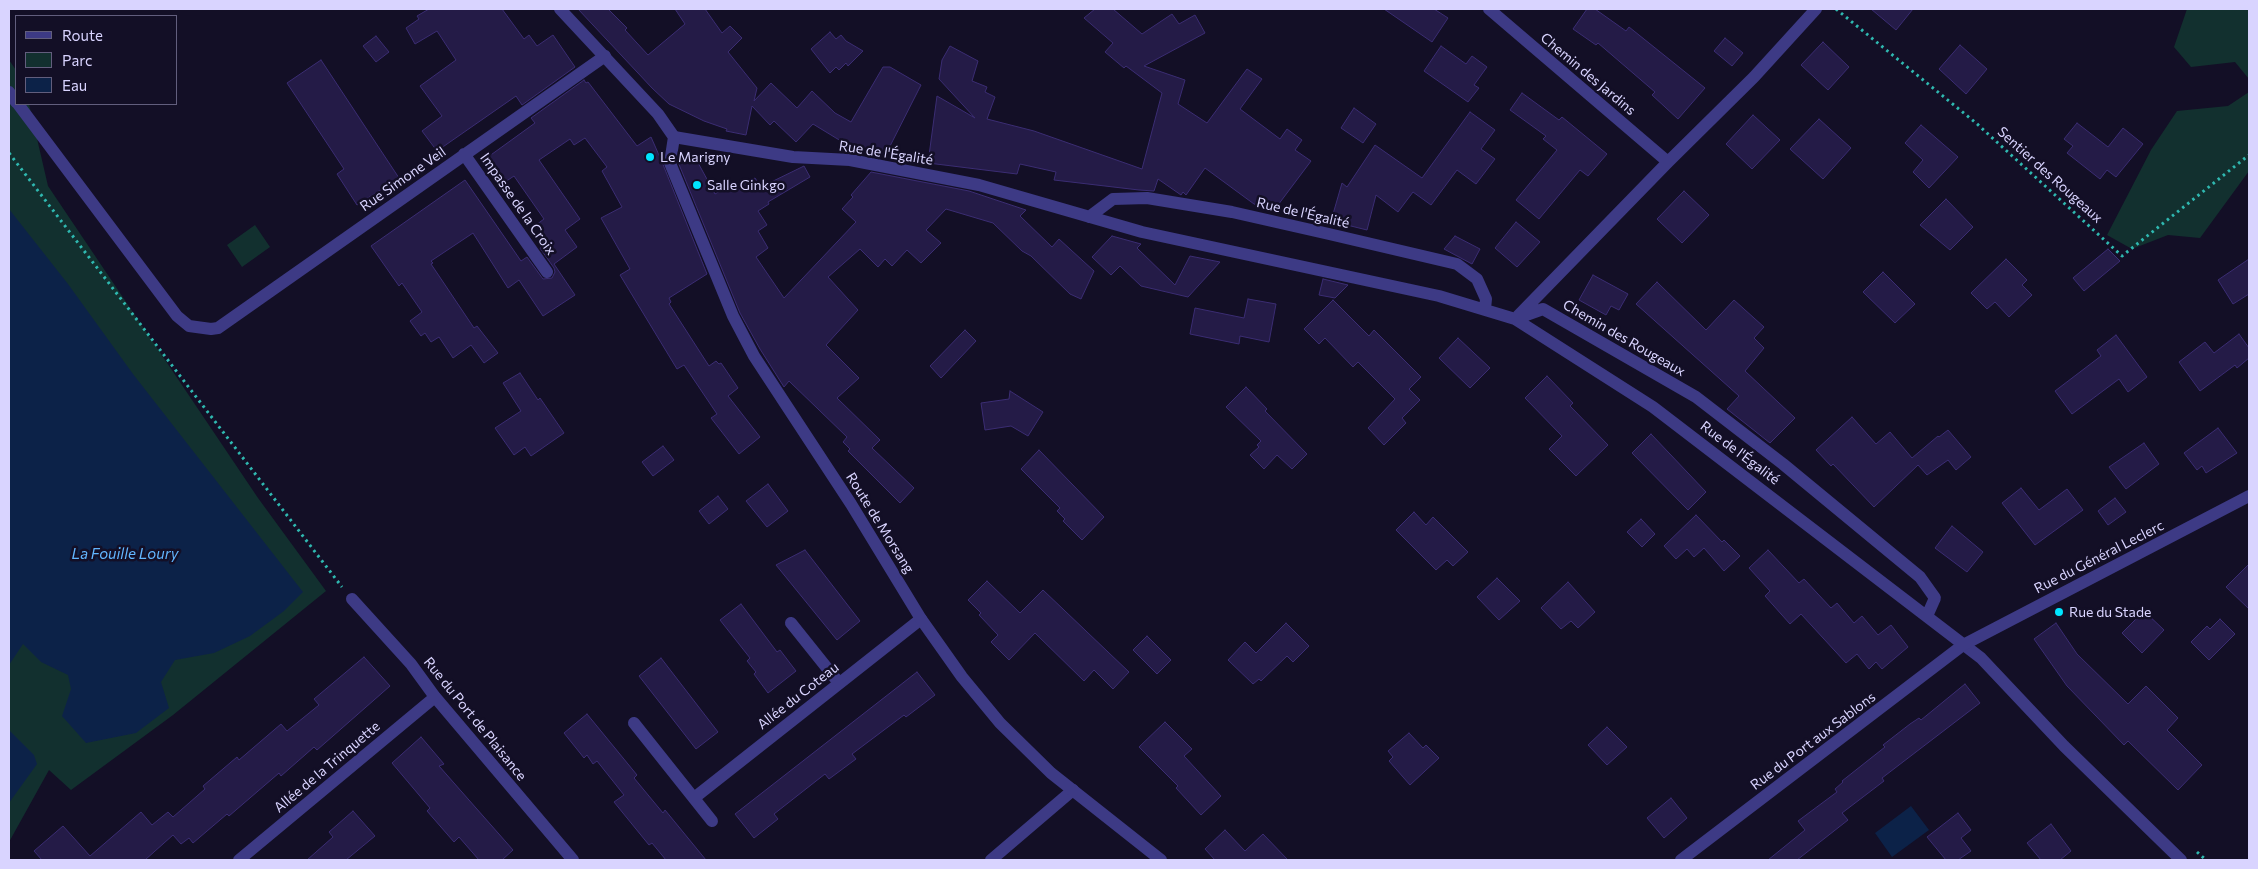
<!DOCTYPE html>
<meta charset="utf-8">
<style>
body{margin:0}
#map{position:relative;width:2258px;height:869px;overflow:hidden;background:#130f26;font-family:Commissioner,sans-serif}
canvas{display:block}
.frame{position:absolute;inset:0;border:10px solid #d9d4ff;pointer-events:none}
.legend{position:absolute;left:15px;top:15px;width:162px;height:90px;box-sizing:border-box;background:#130f26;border:1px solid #625e7d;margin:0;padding:6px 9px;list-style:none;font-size:15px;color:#d9d4ff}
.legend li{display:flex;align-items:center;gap:10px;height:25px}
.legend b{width:25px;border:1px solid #625e7d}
</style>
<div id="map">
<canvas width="2258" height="869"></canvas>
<div class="frame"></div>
<ul class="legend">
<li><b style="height:6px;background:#3d3a85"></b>Route</li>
<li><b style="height:14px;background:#12302f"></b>Parc</li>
<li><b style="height:14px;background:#0c2248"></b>Eau</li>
</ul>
</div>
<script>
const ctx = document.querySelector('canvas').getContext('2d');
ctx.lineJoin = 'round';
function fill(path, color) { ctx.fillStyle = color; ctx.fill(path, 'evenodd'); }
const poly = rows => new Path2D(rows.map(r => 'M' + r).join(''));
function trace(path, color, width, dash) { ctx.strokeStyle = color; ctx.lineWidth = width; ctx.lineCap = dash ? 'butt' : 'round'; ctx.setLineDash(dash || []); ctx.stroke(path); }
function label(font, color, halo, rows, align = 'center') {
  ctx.font = font + ' Commissioner,sans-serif'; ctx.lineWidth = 5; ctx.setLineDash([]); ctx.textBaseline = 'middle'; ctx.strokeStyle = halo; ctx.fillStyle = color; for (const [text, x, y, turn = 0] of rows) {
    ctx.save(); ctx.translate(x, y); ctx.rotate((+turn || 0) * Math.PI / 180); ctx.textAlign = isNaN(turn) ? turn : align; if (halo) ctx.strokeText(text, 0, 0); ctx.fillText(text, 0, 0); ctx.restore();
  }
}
fill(poly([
 [2187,9,2249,9,2249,79,2235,62,2191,67,2174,47],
 [9,60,16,70,16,104,29,104,48,186,258,498,326,591,173,715,71,790,49,770,9,842],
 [2249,92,2249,171,2200,238,2168,235,2132,249,2107,235,2151,150,2177,111,2228,106],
 [255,225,270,247,242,267,227,245]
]), '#12302f');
fill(poly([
 [9,209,68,284,133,374,303,592,284,611,250,636,214,653,175,660,161,682,169,708,136,733,86,743,62,716,71,689,68,675,41,662,23,644,9,665],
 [9,730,34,755,37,764,9,803],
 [1911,806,1929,830,1892,857,1875,833]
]), '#0c2248');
const building = poly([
 [429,9,502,9,524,39,529,35,537,46,553,35,575,67,522,105,516,96,437,151,422,131,442,116,420,86,456,60,437,31,415,44,406,28,419,19,417,16,429,9],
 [578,9,608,9,627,28,625,30,648,55,685,24,675,9,705,9,722,33,730,26,742,38,728,52,757,88,754,101,771,83,797,108,812,91,835,113,851,122,883,67,890,67,921,85,886,154,854,149,813,124,796,142,774,121,770,125,752,106,746,135,726,131,727,129,704,121,669,104,652,88,578,9],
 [1095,9,1113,9,1142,34,1172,14,1179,24,1195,15,1205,33,1144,66,1185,80,1178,104,1207,123,1247,69,1262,79,1240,109,1280,139,1287,129,1302,140,1295,150,1311,161,1275,209,1254,204,1205,168,1186,195,1183,192,1181,195,1158,179,1154,191,1139,190,1054,180,1056,172,1020,164,1017,174,928,163,937,96,975,118,939,79,942,60,950,46,978,61,972,81,987,87,985,92,995,97,987,119,1034,131,1142,169,1162,93,1126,66,1124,68,1105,52,1113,43,1084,18,1095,9],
 [1384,9,1434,9,1448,18,1432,42,1384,9],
 [1587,9,1595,9,1626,31,1629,27,1705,88,1678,119,1652,95,1655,92,1598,43,1596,45,1573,29,1587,9],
 [1871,9,1913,9,1896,30,1871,9],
 [830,32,836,39,841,35,846,41,863,51,848,66,846,63,839,70,836,67,830,73,811,49,830,32],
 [376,36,389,52,376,62,363,46,376,36],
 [1725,38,1743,53,1732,66,1714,51,1725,38],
 [1823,42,1849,67,1828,90,1801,65,1823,42],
 [1960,45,1987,69,1966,94,1939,69,1960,45],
 [1441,46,1466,64,1472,56,1487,67,1474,85,1479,88,1468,102,1424,71,1441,46],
 [321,60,399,178,357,205,337,174,344,169,287,83,321,60],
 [584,80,586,83,588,82,637,146,651,137,662,162,707,274,669,298,671,302,669,304,709,366,716,361,719,364,721,363,738,388,728,396,760,437,739,454,711,418,717,414,684,365,677,369,620,275,630,269,601,218,622,207,602,171,607,167,585,138,574,145,570,139,539,160,580,219,565,230,577,247,554,264,575,295,543,316,519,280,508,288,473,233,431,261,433,263,431,264,474,328,477,326,498,353,484,363,471,345,453,358,439,337,431,342,425,333,421,336,410,321,422,312,402,283,399,286,371,246,465,180,521,261,527,257,543,279,552,278,555,272,554,268,540,248,548,242,536,225,544,219,514,176,505,182,488,157,535,123,531,118,584,80],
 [1522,93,1559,120,1562,117,1607,154,1588,176,1580,170,1539,219,1516,200,1557,150,1543,139,1546,136,1510,110,1522,93],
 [1354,108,1376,124,1363,143,1341,128,1354,108],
 [1470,112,1495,130,1481,149,1495,159,1476,184,1457,170,1431,205,1413,192,1398,212,1376,195,1367,230,1331,221,1342,183,1347,187,1375,145,1422,178,1470,112],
 [1753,115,1780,140,1752,169,1726,144,1753,115],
 [1819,119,1851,148,1823,179,1790,149,1819,119],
 [2077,123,2108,147,2123,128,2143,144,2116,177,2107,170,2100,179,2067,153,2073,146,2064,139,2077,123],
 [1921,125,1958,157,1929,188,1913,172,1923,160,1905,143,1921,125],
 [689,153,696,159,715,194,734,183,736,188,755,178,761,187,804,166,810,177,768,202,769,204,758,211,767,225,758,231,768,248,756,257,784,298,856,222,842,209,853,197,851,195,871,172,969,191,1026,210,1020,216,1052,247,1059,239,1094,271,1081,299,1070,294,1031,256,1022,251,993,223,946,209,926,230,941,243,921,263,907,250,892,266,885,259,878,267,860,249,828,277,858,310,826,345,859,378,837,398,880,440,872,448,914,488,900,503,848,451,850,449,843,442,847,437,789,381,784,387,760,349,740,313,678,162,689,153],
 [1684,191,1709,215,1682,243,1657,219,1684,191],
 [1946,199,1973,227,1950,250,1920,225,1946,199],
 [1516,222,1540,242,1517,267,1495,248,1516,222],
 [1112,236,1141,244,1137,248,1175,285,1190,256,1220,262,1188,297,1141,286,1120,266,1111,275,1092,257,1112,236],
 [1455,236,1480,249,1472,264,1444,249,1455,236],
 [2108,249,2120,261,2084,291,2073,278,2108,249],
 [2006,259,2027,280,2022,285,2032,295,2009,317,1995,302,1987,309,1971,293,2006,259],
 [2249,259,2249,294,2233,304,2218,280,2249,259],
 [1883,272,1915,304,1895,323,1863,292,1883,272],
 [1593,275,1628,294,1619,310,1611,306,1606,315,1579,300,1593,275],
 [1323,279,1348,285,1335,298,1319,295,1323,279],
 [1657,282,1706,330,1734,300,1764,327,1754,338,1764,348,1745,371,1795,418,1770,443,1727,409,1739,396,1636,304,1657,282],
 [1248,299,1276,304,1269,342,1240,336,1239,344,1190,334,1195,308,1244,318,1248,299],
 [1333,300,1369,336,1374,330,1421,377,1409,389,1420,400,1402,418,1406,423,1384,445,1368,428,1395,399,1358,362,1353,367,1325,338,1319,344,1304,329,1333,300],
 [965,330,976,341,941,378,930,366,965,330],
 [2239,334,2249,348,2249,358,2237,368,2235,365,2200,391,2179,362,2205,342,2214,353,2239,334],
 [2116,335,2147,377,2128,392,2119,379,2072,414,2055,391,2101,356,2097,350,2116,335],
 [1458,338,1490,368,1470,388,1439,358,1458,338],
 [520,373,538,400,540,398,564,433,531,456,525,447,514,455,495,428,521,411,503,383,520,373],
 [1547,376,1573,403,1570,406,1608,445,1576,476,1549,449,1562,436,1525,398,1547,376],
 [1246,387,1267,409,1265,411,1307,454,1292,469,1277,455,1264,469,1250,455,1259,447,1257,445,1261,441,1226,407,1246,387],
 [1010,391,1043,412,1028,436,1011,426,985,430,981,403,1009,399,1010,391],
 [1852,417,1876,444,1890,432,1912,458,1938,436,1939,437,1948,430,1971,457,1956,470,1948,460,1927,475,1918,465,1874,507,1833,464,1831,466,1816,450,1852,417],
 [2218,428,2237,453,2206,473,2202,466,2197,470,2184,453,2218,428],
 [1651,434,1706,492,1688,510,1632,453,1651,434],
 [2144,443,2159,464,2126,489,2109,467,2144,443],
 [663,446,674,460,653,476,642,462,663,446],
 [1039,450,1104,517,1082,540,1063,521,1065,519,1057,511,1060,508,1021,469,1039,450],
 [768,484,788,511,767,527,746,501,768,484],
 [2021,488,2039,510,2067,489,2083,510,2035,545,2002,503,2021,488],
 [718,496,728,509,709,524,699,511,718,496],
 [2115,498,2126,512,2108,525,2098,511,2115,498],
 [1414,512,1426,525,1433,517,1468,552,1453,566,1447,560,1436,570,1396,530,1414,512],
 [1696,515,1722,542,1724,540,1740,556,1724,571,1704,548,1694,557,1687,549,1676,559,1664,546,1696,515],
 [1641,519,1655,534,1642,547,1627,532,1641,519],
 [1952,526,1983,552,1967,572,1935,548,1952,526],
 [805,550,860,621,837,640,776,565,805,550],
 [1768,550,1799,583,1804,579,1831,608,1837,603,1854,623,1862,616,1878,635,1891,625,1908,647,1882,669,1876,662,1869,669,1857,654,1846,663,1801,614,1790,624,1765,596,1770,591,1749,568,1768,550],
 [2249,564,2249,609,2226,587,2249,564],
 [1497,578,1520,601,1499,620,1477,597,1497,578],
 [987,581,1020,613,1043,590,1129,672,1113,689,1094,670,1084,681,1035,633,1009,660,991,642,998,635,979,615,981,613,968,600,987,581],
 [1568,582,1595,612,1578,628,1571,621,1561,629,1541,608,1568,582],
 [741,604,777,652,780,650,796,671,768,693,754,674,756,672,747,661,750,658,720,620,741,604],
 [2144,611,2164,630,2142,653,2122,633,2144,611],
 [2220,619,2235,634,2209,660,2191,642,2207,626,2210,629,2220,619],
 [1286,623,1309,646,1293,662,1287,656,1261,681,1259,679,1253,684,1228,660,1245,642,1256,653,1286,623],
 [2056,623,2077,654,2128,704,2146,686,2178,718,2167,730,2202,765,2178,790,2128,741,2124,745,2067,686,2034,639,2056,623],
 [1147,636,1171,660,1157,674,1133,650,1147,636],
 [364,657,390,686,317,750,314,747,281,776,279,773,229,816,227,814,193,843,189,838,181,844,173,835,145,860,42,860,34,851,63,826,90,856,141,812,152,825,168,812,173,817,205,789,203,786,237,757,239,760,281,724,287,731,319,705,314,699,364,657],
 [661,658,718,732,696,749,639,676,661,658],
 [917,672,935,695,906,717,904,715,852,754,856,759,829,779,825,774,774,814,778,819,754,838,735,814,917,672],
 [1965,684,1980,703,1882,778,1884,781,1842,813,1848,820,1797,860,1768,860,1805,830,1798,821,1837,792,1835,789,1843,782,1842,781,1885,747,1883,745,1910,724,1919,718,1921,720,1965,684],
 [587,714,637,775,634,778,663,813,665,810,706,860,666,860,652,843,649,845,614,802,624,795,597,761,593,764,587,755,584,758,564,733,587,714],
 [1165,722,1192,749,1184,756,1221,796,1201,815,1176,788,1178,786,1139,747,1165,722],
 [1607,727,1627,747,1607,765,1588,745,1607,727],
 [1409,733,1423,748,1426,745,1439,758,1410,785,1389,761,1393,757,1388,751,1409,733],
 [421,737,444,764,439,766,513,850,502,860,479,860,459,837,454,842,427,811,430,808,392,763,421,737],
 [1671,798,1687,818,1664,838,1647,818,1671,798],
 [353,811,375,836,346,860,307,860,333,837,329,832,353,811],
 [1958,813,1971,830,1961,838,1971,851,1958,860,1946,860,1927,837,1958,813],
 [2051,824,2071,851,2060,860,2041,860,2027,843,2051,824],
 [1225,830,1245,851,1263,834,1288,860,1215,860,1205,849,1225,830]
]);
fill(building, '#241b47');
trace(building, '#3b2d73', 1);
trace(poly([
 [1836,9,1976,123,2122,256,2249,155],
 [9,153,342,587],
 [2197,852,2206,860]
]), '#2fb8b0', 3, [2.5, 4]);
trace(poly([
 [791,623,839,683],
 [991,860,1073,790]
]), '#3d3a85', 12);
trace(poly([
 [1489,9,1668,162],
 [9,92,16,102],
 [18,104,177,316,189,326,211,329,218,328,605,56],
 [674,137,793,157,850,160,979,185,1142,232,1439,296,1515,319,1653,407,1981,658,2064,746,2181,860],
 [464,154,547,272],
 [1089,217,1113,199,1147,198,1232,212,1329,234,1457,264,1477,279,1486,299,1485,309],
 [1518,316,1668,162,1754,77,1816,9],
 [1515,319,1543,309,1696,397,1783,464,1920,577,1935,598,1927,616],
 [352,599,411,664,435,697,573,860],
 [634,723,712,821],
 [694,798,921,619],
 [239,860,435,697]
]), '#3d3a85', 12);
trace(poly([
 [560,9,658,114,674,137,670,163,733,316,754,356,851,504,921,619,962,677,1000,723,1051,773,1161,860],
 [1681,860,1963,645,2249,496]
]), '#3d3a85', 12);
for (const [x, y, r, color] of [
 [650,157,5,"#00e5ff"],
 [697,185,5,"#00e5ff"],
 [2059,612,5,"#00e5ff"]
]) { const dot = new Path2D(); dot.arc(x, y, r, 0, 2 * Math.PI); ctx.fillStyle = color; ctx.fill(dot); trace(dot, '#130f26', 2); }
label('14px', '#d9d4ff', '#130f26', [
 ["Chemin des Jardins",1588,74,40],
 ["Rue de l'Égalité",886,153,9],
 ["Sentier des Rougeaux",2050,175,42],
 ["Rue Simone Veil",403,179,-35],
 ["Impasse de la Croix",518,204,55],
 ["Rue de l'Égalité",1303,213,13],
 ["Chemin des Rougeaux",1624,338,30],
 ["Rue de l'Égalité",1740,453,37],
 ["Route de Morsang",880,523,58],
 ["Rue du Général Leclerc",2099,557,-27],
 ["Allée du Coteau",798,696,-38],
 ["Rue du Port de Plaisance",475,719,51],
 ["Rue du Port aux Sablons",1813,741,-37],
 ["Allée de la Trinquette",327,767,-40]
]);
label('14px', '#d9d4ff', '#130f26', [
 ["Le Marigny",660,157],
 ["Salle Ginkgo",707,185],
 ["Rue du Stade",2069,612]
], 'left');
label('italic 15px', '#62b6ff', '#130f26', [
 ["La Fouille Loury",125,554]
]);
</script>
